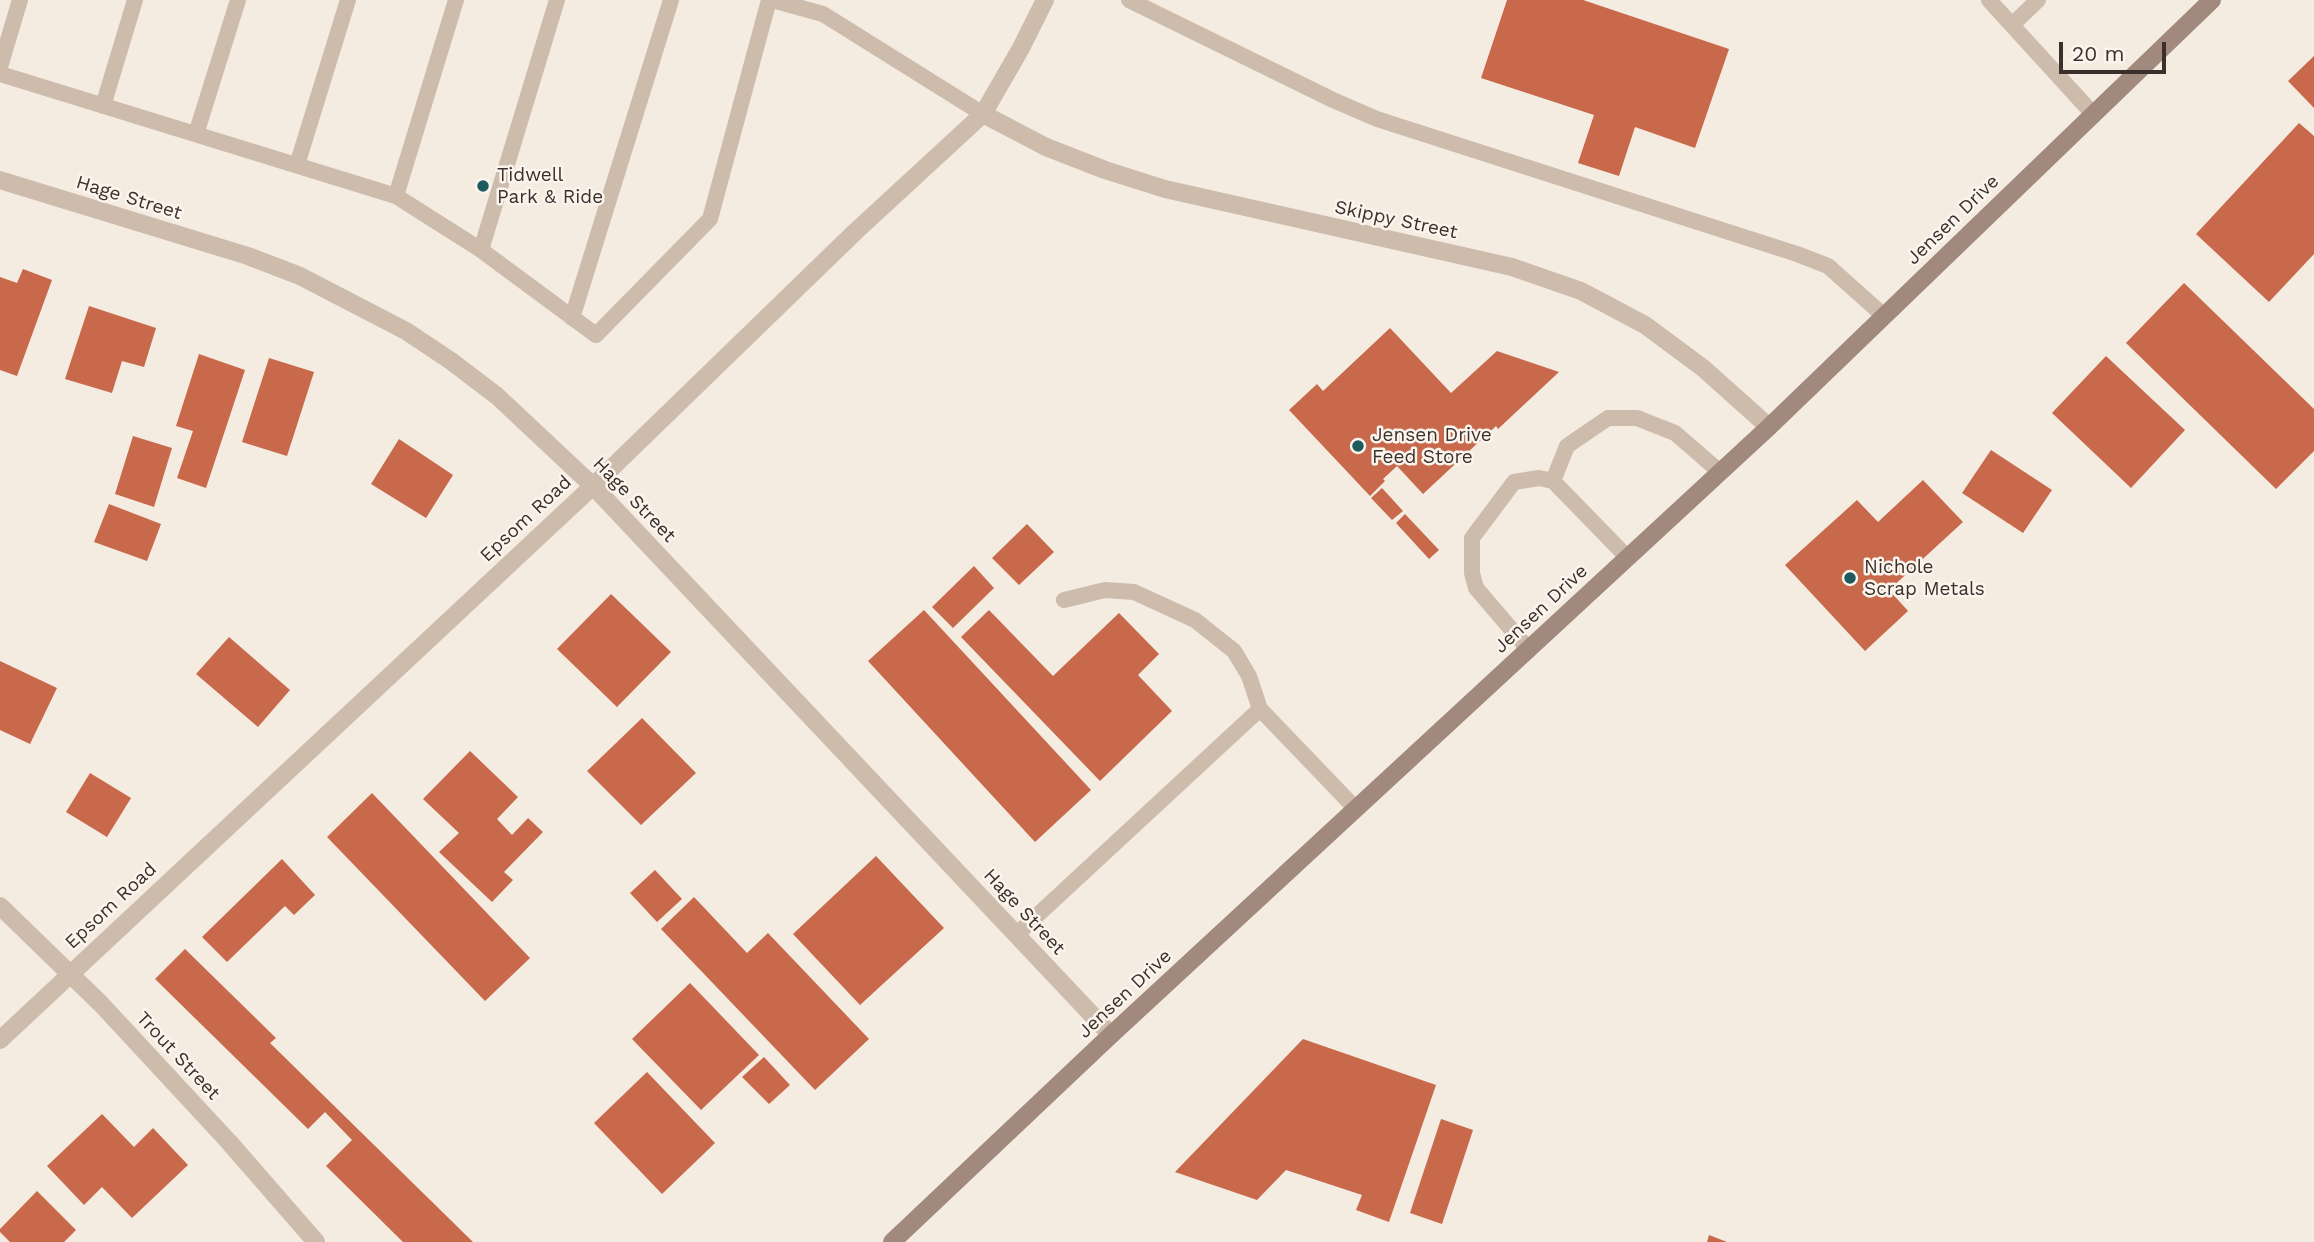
<!DOCTYPE html>
<style>
body{margin:0}
#map{position:relative;width:2314px;height:1242px;overflow:hidden;background:#f4ebe1;font-family:"Work Sans",sans-serif}
canvas{display:block}
.scale{position:absolute;left:2059px;top:42px;width:107px;height:32px;box-sizing:border-box;border:4px solid #3b302b;border-top:0;padding-left:9px;font-size:21px;line-height:24px;white-space:nowrap;color:#3b302b;-webkit-text-stroke:5px #fbf5ee;paint-order:stroke}
</style>
<div id="map">
<canvas width="2314" height="1242"></canvas>
<div class="scale">20 m</div>
</div>
<script>
const ctx = document.querySelector('canvas').getContext('2d');
ctx.lineJoin = 'round';
function fill(path, color) { ctx.fillStyle = color; ctx.fill(path, 'evenodd'); }
const poly = rows => new Path2D(rows.map(r => 'M' + r).join(''));
function trace(path, color, width, dash) { ctx.strokeStyle = color; ctx.lineWidth = width; ctx.lineCap = dash ? 'butt' : 'round'; ctx.setLineDash(dash || []); ctx.stroke(path); }
function label(font, color, halo, rows, align = 'center') {
  ctx.font = font + ' "Work Sans",sans-serif'; ctx.lineWidth = 5; ctx.setLineDash([]); ctx.textBaseline = 'middle'; ctx.strokeStyle = halo; ctx.fillStyle = color; for (const [text, x, y, turn = 0] of rows) {
    ctx.save(); ctx.translate(x, y); ctx.rotate((+turn || 0) * Math.PI / 180); ctx.textAlign = isNaN(turn) ? turn : align; if (halo) ctx.strokeText(text, 0, 0); ctx.fillText(text, 0, 0); ctx.restore();
  }
}
fill(poly([
 [1507,0,1583,0,1729,49,1695,148,1635,127,1619,176,1578,163,1594,115,1481,78],
 [2314,56,2314,108,2288,81],
 [2299,123,2314,136,2314,254,2269,302,2196,234],
 [23,269,52,280,17,376,0,370,0,277,17,283],
 [2184,283,2314,409,2314,451,2276,489,2126,343],
 [89,306,156,328,144,367,122,361,112,393,65,379],
 [1390,328,1451,393,1497,351,1559,372,1498,429,1496,426,1423,494,1397,466,1383,479,1385,481,1370,496,1289,410,1317,384,1323,391],
 [199,354,245,370,206,488,177,478,193,431,176,426],
 [2106,356,2185,430,2131,488,2052,413],
 [269,358,314,372,287,456,242,442],
 [133,436,172,448,154,507,115,494],
 [399,439,453,475,426,518,371,484],
 [1991,450,2052,490,2023,533,1962,493],
 [1923,480,1963,522,1889,590,1908,611,1865,651,1785,565,1857,500,1878,522],
 [1382,488,1403,511,1392,520,1371,498],
 [109,504,161,524,147,561,94,542],
 [1405,514,1439,550,1429,559,1396,523],
 [1027,524,1054,552,1019,585,992,558],
 [974,566,994,588,953,628,932,607],
 [611,594,671,652,617,707,557,649],
 [924,610,1091,790,1035,842,868,661],
 [989,610,1053,676,1119,613,1159,654,1138,675,1172,711,1100,781,961,637],
 [229,637,290,690,258,727,196,674],
 [0,661,57,688,30,744,0,730],
 [642,718,696,773,641,825,587,771],
 [470,751,518,797,497,819,512,835,528,818,543,832,504,872,513,880,492,902,439,852,459,833,423,799],
 [90,773,131,798,107,837,66,812],
 [372,793,530,958,485,1001,327,837],
 [876,856,944,928,860,1005,793,934],
 [282,859,315,895,294,915,285,906,227,962,202,937],
 [655,870,682,899,657,922,630,893],
 [694,897,747,953,768,933,869,1039,815,1090,661,929],
 [185,949,276,1038,270,1043,473,1242,403,1242,326,1166,352,1140,325,1112,308,1129,155,979],
 [690,983,759,1055,701,1110,632,1039],
 [1303,1039,1436,1085,1389,1222,1356,1210,1362,1195,1286,1170,1257,1200,1175,1172],
 [764,1057,790,1085,769,1104,742,1077],
 [647,1072,715,1143,662,1194,594,1123],
 [102,1114,134,1147,153,1128,188,1165,132,1218,102,1187,84,1205,47,1166],
 [1441,1119,1473,1130,1442,1224,1410,1213],
 [37,1191,76,1230,64,1242,10,1242,0,1232,0,1229],
 [1709,1235,1727,1242,1707,1242]
]), '#c8694b');
trace(poly([
 [772,0,823,14,983,114],
 [1129,0,1333,100,1377,119,1797,254,1828,266,1884,316],
 [1989,0,2093,114],
 [2012,25,2038,0],
 [0,67,20,0],
 [0,74,396,196,481,250,596,335,710,219,769,0],
 [103,106,135,0],
 [196,134,238,0],
 [297,165,348,0],
 [396,196,456,0],
 [481,250,557,0],
 [572,318,671,0],
 [1553,481,1567,446,1608,418,1637,418,1675,433,1720,472],
 [1064,600,1105,590,1134,592,1195,620,1234,651,1249,676,1260,709],
 [1529,650,1476,588,1472,573,1472,538,1514,482,1539,478,1553,481,1628,558],
 [1016,935,1260,709,1356,809]
]), '#cdbbac', 16);
trace(poly([
 [983,114,1046,147,1105,170,1165,189,1512,267,1581,291,1645,325,1703,368,1769,427],
 [0,180,248,256,300,276,406,331,451,361,497,396,593,486,1111,1035],
 [0,906,101,1004,229,1142,316,1242],
 [0,1040,593,486,855,232,983,114,1021,48,1045,0]
]), '#cdbbac', 18);
trace(poly([
 [892,1242,1111,1035,1769,427,2212,0]
]), '#a18a7d', 18);
for (const [x, y, r, color] of [
 [483,186,7,"#1f5a5e"],
 [1358,446,7,"#1f5a5e"],
 [1850,578,7,"#1f5a5e"]
]) { const dot = new Path2D(); dot.arc(x, y, r, 0, 2 * Math.PI); ctx.fillStyle = color; ctx.fill(dot); trace(dot, '#fbf5ee', 2.5); }
label('19px', '#3b302b', '#fbf5ee', [
 ["Tidwell",497,175],
 ["Park & Ride",497,197],
 ["Jensen Drive",1372,435],
 ["Feed Store",1372,457],
 ["Nichole",1864,567],
 ["Scrap Metals",1864,589]
], 'left');
label('19px', '#3b302b', '#fbf5ee', [
 ["Hage Street",129,198,17],
 ["Skippy Street",1396,220,12],
 ["Jensen Drive",1953,220,-44],
 ["Hage Street",634,500,46],
 ["Epsom Road",526,519,-43],
 ["Jensen Drive",1541,609,-43],
 ["Epsom Road",111,906,-43],
 ["Hage Street",1024,912,47],
 ["Jensen Drive",1125,994,-43],
 ["Trout Street",178,1056,47]
]);
</script>
